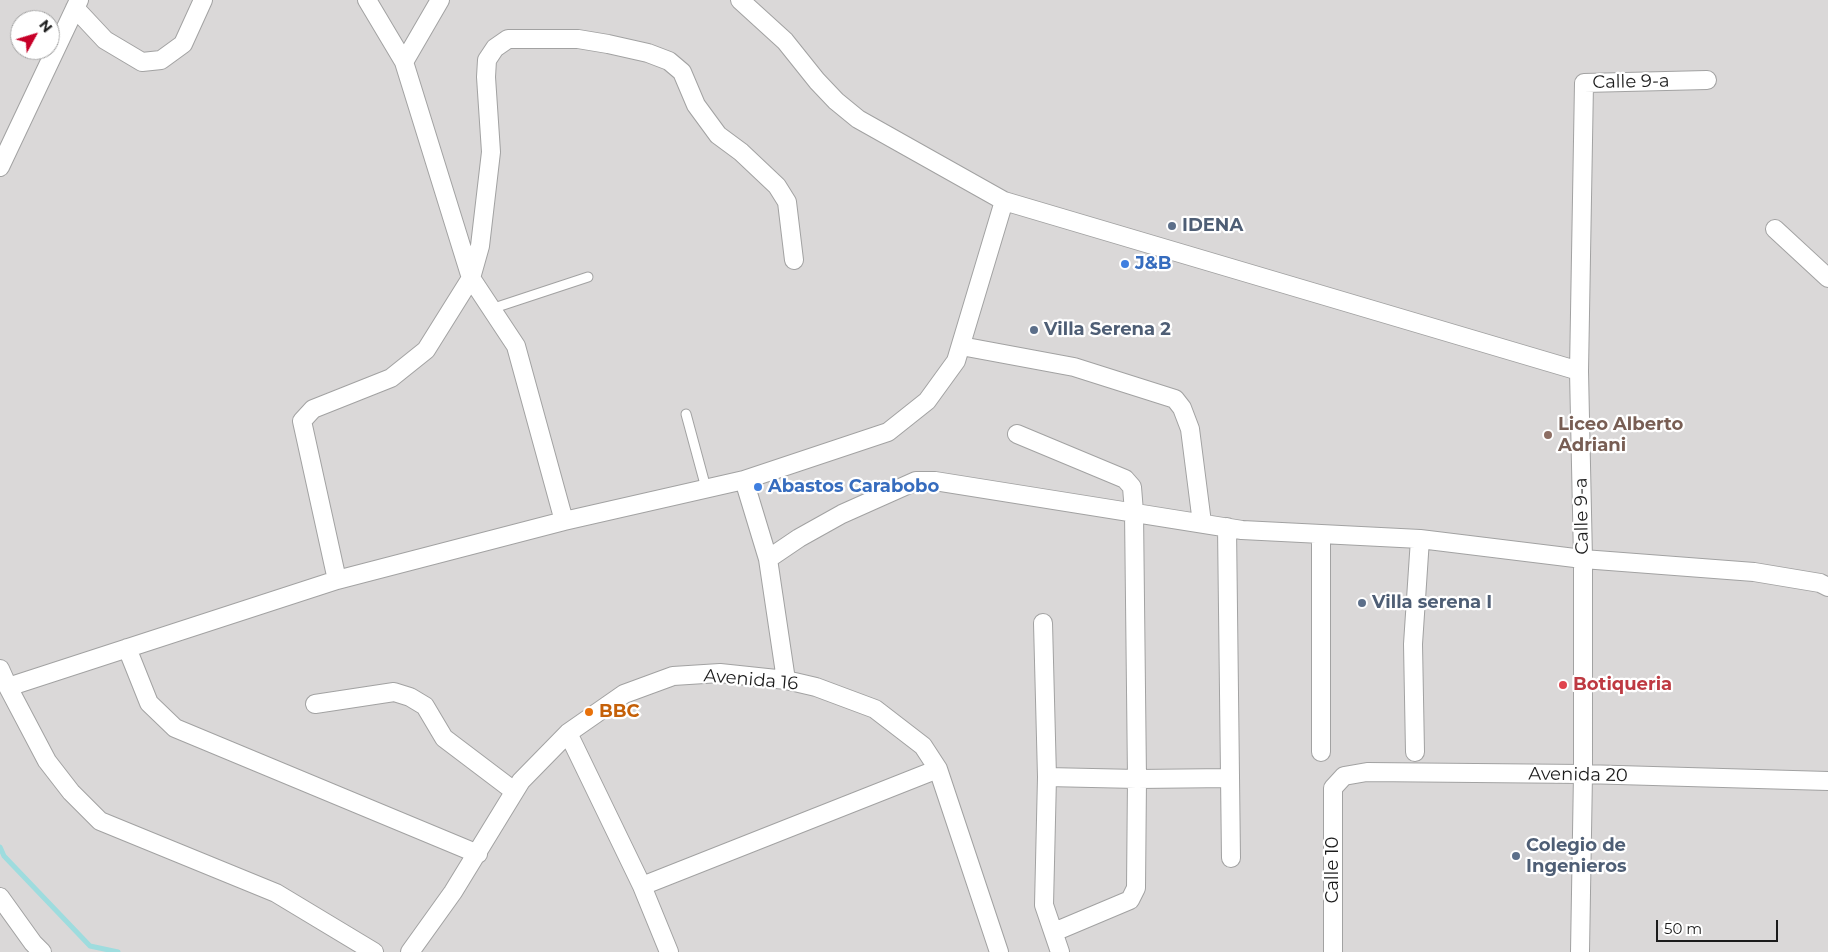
<!DOCTYPE html>
<style>
body{margin:0}
#map{position:relative;width:1828px;height:952px;overflow:hidden;background:#eee6e0;font-family:Montserrat,sans-serif}
canvas{display:block}
.north{position:absolute;left:10px;top:10px;width:50px;height:50px;box-sizing:border-box;background:#fff;border:1px solid #a4a4a4;border-radius:50%;rotate:51deg;font-size:14px;font-weight:700;line-height:20px;text-align:center;color:#1b1b1b}
.north::after{content:'';display:block;margin:auto;width:18px;height:22px;background:#c70028;clip-path:polygon(50% 0,100% 100%,50% 72%,0 100%)}
.scale{position:absolute;left:1656px;top:920px;width:122px;height:22px;box-sizing:border-box;border:2px solid #1b1b1b;border-top:0;padding-left:6px;font-size:15px;line-height:18px;white-space:nowrap;color:#1b1b1b;-webkit-text-stroke:4px #fff;paint-order:stroke}
</style>
<div id="map">
<canvas width="1828" height="952"></canvas>
<div class="north">N</div>
<div class="scale">50 m</div>
</div>
<script>
const ctx = document.querySelector('canvas').getContext('2d');
ctx.lineJoin = 'round';
function fill(path, color) { ctx.fillStyle = color; ctx.fill(path, 'evenodd'); }
const poly = rows => new Path2D(rows.map(r => 'M' + r).join(''));
function trace(path, color, width, dash) { ctx.strokeStyle = color; ctx.lineWidth = width; ctx.lineCap = dash ? 'butt' : 'round'; ctx.setLineDash(dash || []); ctx.stroke(path); }
function label(font, color, halo, rows, align = 'center') {
  ctx.font = font + ' Montserrat,sans-serif'; ctx.lineWidth = 4.5; ctx.setLineDash([]); ctx.textBaseline = 'middle'; ctx.strokeStyle = halo; ctx.fillStyle = color; for (const [text, x, y, turn = 0] of rows) {
    ctx.save(); ctx.translate(x, y); ctx.rotate((+turn || 0) * Math.PI / 180); ctx.textAlign = isNaN(turn) ? turn : align; if (halo) ctx.strokeText(text, 0, 0); ctx.fillText(text, 0, 0); ctx.restore();
  }
}
fill(poly([
 [0,0,1828,0,1828,952,0,952],
 [20,20,50,20,50,50,20,50]
]), '#dad8d8');
trace(poly([
 [0,847,4,856,90,946,118,952]
]), '#9edcde', 5);
const lane = poly([
 [491,309,588,277],
 [686,414,706,488]
]);
const street = poly([
 [367,0,404,62,471,278,516,346,564,521],
 [740,0,785,41,817,81,836,101,858,119,1004,201,1579,371],
 [75,8,105,40,142,62,161,60,183,44,203,0],
 [404,62,440,0],
 [0,167,79,0],
 [1775,229,1828,278],
 [961,346,1074,367,1175,399,1182,408,1190,429,1202,523],
 [1017,434,1125,479,1132,487,1134,512,1137,779,1136,888,1130,900,1054,932],
 [744,480,768,559],
 [1227,527,1231,858],
 [1321,534,1321,752],
 [337,580,302,421,313,409,391,378,426,350,471,278,480,246,491,152,486,77,487,60,495,48,508,39,578,39,608,44,648,53,669,61,682,72,696,105,718,135,741,152,777,186,787,202,794,260],
 [1043,623,1047,777,1044,905,1060,952],
 [127,648,149,703,175,728,478,854],
 [0,669,8,687,47,761,71,792,100,821,276,893,374,952],
 [786,680,768,559,799,538,842,514,916,481,935,481,1242,530,1420,539,1583,559,1754,572,1820,583,1828,587],
 [8,687,337,580,564,521,744,480,888,432,927,401,956,361,1004,201],
 [315,704,394,692,410,697,425,706,444,738,514,791],
 [568,733,642,886,938,769],
 [1415,752,1413,644,1420,539],
 [1047,777,1137,779,1230,778],
 [642,886,669,952],
 [0,897,33,943,42,952],
 [410,952,453,892,521,781,568,733,624,694,673,676,720,673,786,680,816,687,875,709,923,746,938,769,999,952],
 [1333,952,1333,788,1344,776,1367,772,1583,774,1828,781],
 [1580,952,1583,774,1583,559,1579,371,1584,83,1707,80]
]);
trace(lane, '#a2a2a2', 11);
trace(street, '#a2a2a2', 20);
trace(lane, '#fff', 9);
trace(street, '#fff', 18);
for (const [x, y, r, color] of [
 [1172,226,5,"#5c6f8a"],
 [1125,264,5,"#3f7fe0"],
 [1034,330,5,"#5c6f8a"],
 [1548,435,5,"#8d6e63"],
 [758,487,5,"#3f7fe0"],
 [1362,603,5,"#5c6f8a"],
 [1563,685,5,"#e0444e"],
 [589,712,5,"#e8710a"],
 [1516,856,5,"#5c6f8a"]
]) { const dot = new Path2D(); dot.arc(x, y, r, 0, 2 * Math.PI); ctx.fillStyle = color; ctx.fill(dot); trace(dot, '#fff', 2); }
label('18px', '#1b1b1b', '#fff', [
 ["Calle 9-a",1631,82,-1],
 ["Calle 9-a",1582,516,-91],
 ["Avenida 16",751,680,5],
 ["Avenida 20",1578,775,1],
 ["Calle 10",1333,870,-90]
]);
label('bold 18px', '#4e5e75', '#fff', [
 ["IDENA",1182,226],
 ["Villa Serena 2",1044,330],
 ["Villa serena I",1372,603],
 ["Colegio de",1526,846],
 ["Ingenieros",1526,867]
], 'left');
label('bold 18px', '#366cbe', '#fff', [
 ["J&B",1135,264],
 ["Abastos Carabobo",768,487]
], 'left');
label('bold 18px', '#785e54', '#fff', [
 ["Liceo Alberto",1558,425],
 ["Adriani",1558,446]
], 'left');
label('bold 18px', '#be3a42', '#fff', [
 ["Botiqueria",1573,685]
], 'left');
label('bold 18px', '#c56008', '#fff', [
 ["BBC",599,712]
], 'left');
</script>
